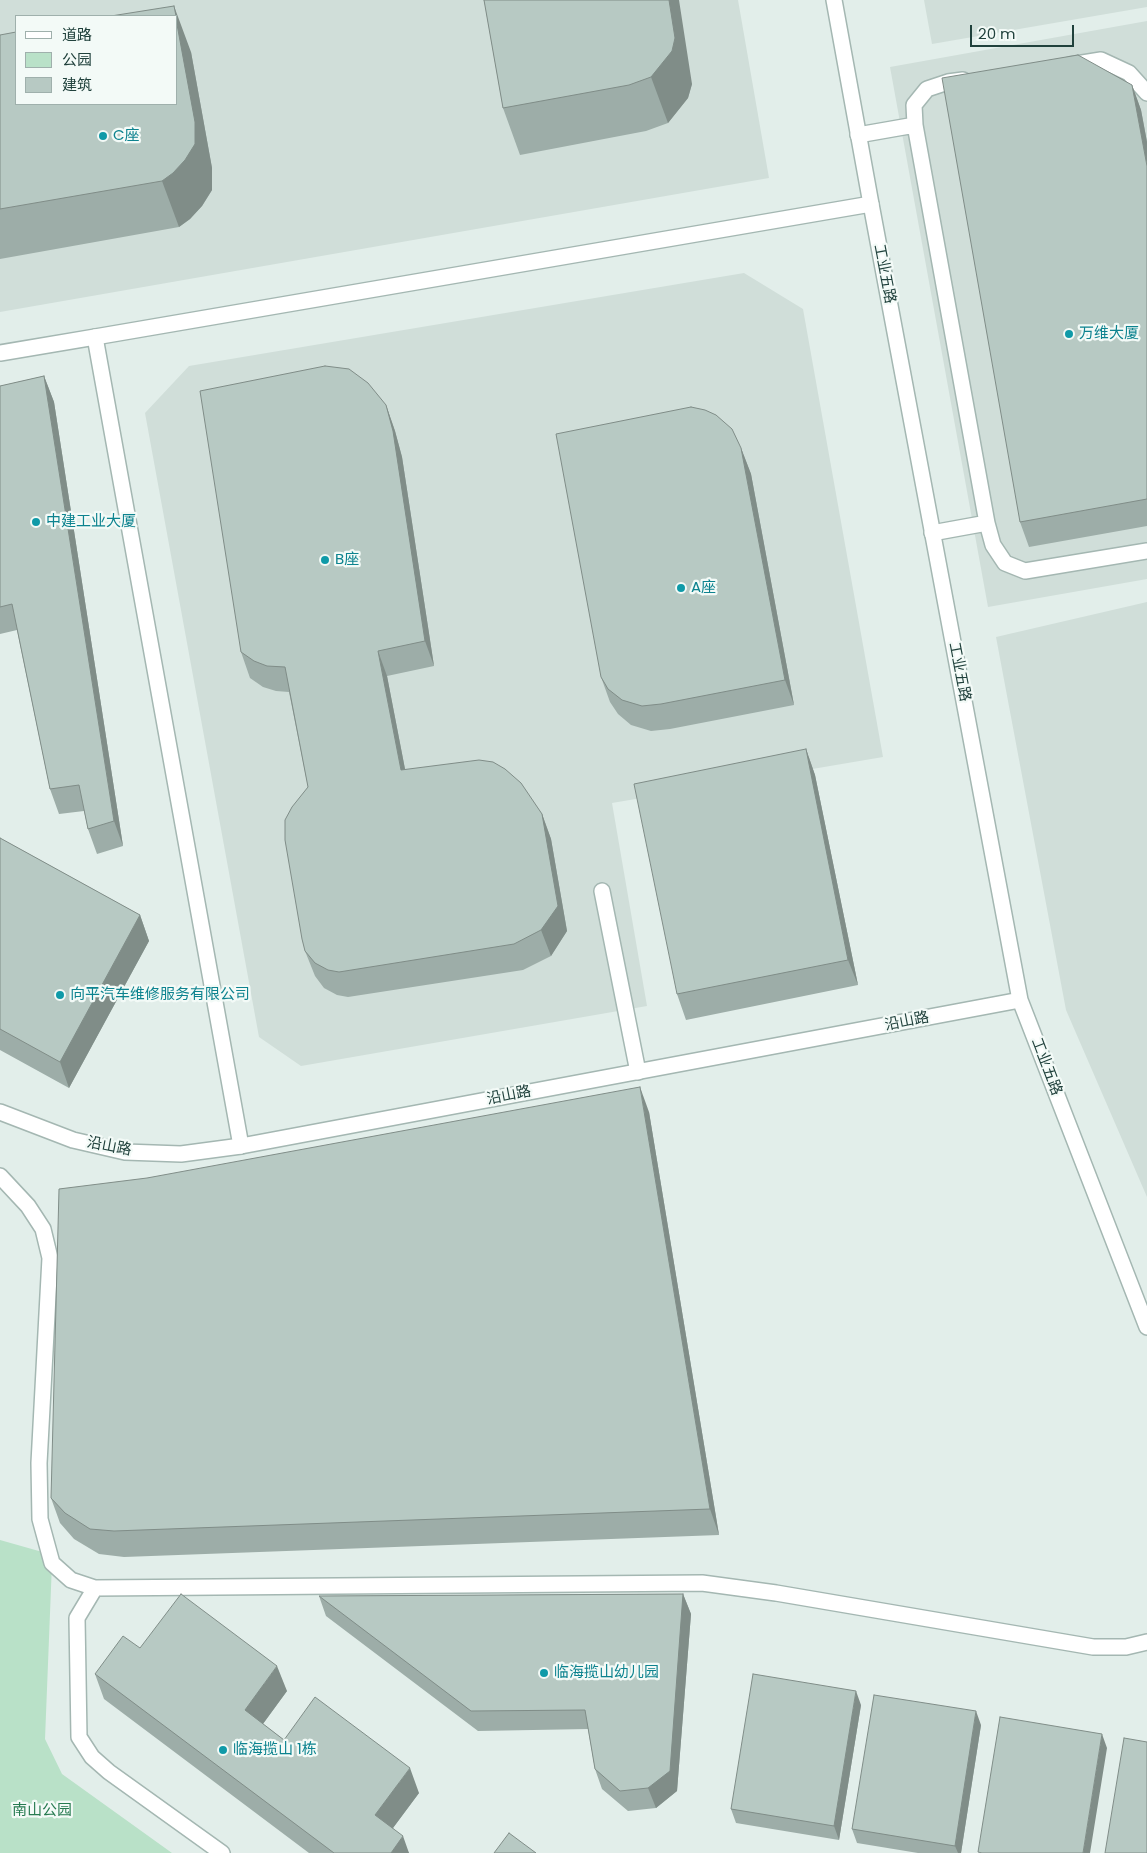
<!DOCTYPE html>
<meta charset="utf-8">
<style>
body{margin:0}
#map{position:relative;width:1147px;height:1853px;overflow:hidden;background:#e2eeea;font-family:Poppins,"Noto Sans SC",sans-serif}
canvas{display:block}
.legend{position:absolute;left:15px;top:15px;width:162px;height:90px;box-sizing:border-box;background:#f3faf7;border:1px solid #9fb0ac;margin:0;padding:6px 9px;list-style:none;font-size:15px;color:#20413c}
.legend li{display:flex;align-items:center;gap:10px;height:25px}
.legend b{width:25px;border:1px solid #9fb0ac}
.scale{position:absolute;left:970px;top:25px;width:104px;height:22px;box-sizing:border-box;border:2px solid #20413c;border-top:0;padding-left:6px;font-size:15px;line-height:18px;white-space:nowrap;color:#20413c;-webkit-text-stroke:4px #f3faf7;paint-order:stroke}
</style>
<div id="map">
<canvas width="1147" height="1853"></canvas>
<ul class="legend">
<li><b style="height:6px;background:#fff"></b>道路</li>
<li><b style="height:14px;background:#b9e1c8"></b>公园</li>
<li><b style="height:14px;background:#b7c9c3"></b>建筑</li>
</ul>
<div class="scale">20 m</div>
</div>
<script>
const ctx = document.querySelector('canvas').getContext('2d');
ctx.lineJoin = 'round';
function fill(path, color) { ctx.fillStyle = color; ctx.fill(path, 'evenodd'); }
const poly = rows => new Path2D(rows.map(r => 'M' + r).join(''));
function trace(path, color, width, dash) { ctx.strokeStyle = color; ctx.lineWidth = width; ctx.lineCap = dash ? 'butt' : 'round'; ctx.setLineDash(dash || []); ctx.stroke(path); }
function label(font, color, halo, rows, align = 'center') {
  ctx.font = font + ' Poppins,"Noto Sans SC",sans-serif'; ctx.lineWidth = 4.5; ctx.setLineDash([]); ctx.textBaseline = 'middle'; ctx.strokeStyle = halo; ctx.fillStyle = color; for (const [text, x, y, turn = 0] of rows) {
    ctx.save(); ctx.translate(x, y); ctx.rotate((+turn || 0) * Math.PI / 180); ctx.textAlign = isNaN(turn) ? turn : align; if (halo) ctx.strokeText(text, 0, 0); ctx.fillText(text, 0, 0); ctx.restore();
  }
}
fill(poly([
 [0,0,738,0,769,178,0,312],
 [16,16,176,16,176,104,16,104],
 [924,0,1147,0,1147,7,932,44],
 [1147,21,1147,579,988,607,890,67],
 [744,273,803,309,883,757,612,803,647,1006,301,1066,259,1037,145,413,189,366],
 [1147,602,1147,1197,1066,1010,996,637]
]), '#d0ded9');
fill(poly([
 [0,1540,60,1557,52,1563,45,1739,62,1774,172,1853,0,1853]
]), '#b9e1c8');
const service = poly([
 [1070,65,1101,60,1129,73,1147,93],
 [963,80,948,82,927,89,914,105,915,125,987,523,993,545,1005,563,1025,571,1147,551],
 [858,135,915,125],
 [0,353,95,337],
 [932,533,987,523],
 [602,891,638,1072]
]);
const minor = poly([
 [241,1146,95,337,871,204],
 [0,1176,28,1206,43,1229,50,1258,39,1463,40,1519,52,1563,71,1580,95,1588],
 [222,1853,109,1772,92,1757,79,1737,77,1618,95,1588,702,1583,776,1593,1093,1647,1126,1647,1147,1642]
]);
const tertiary = poly([
 [834,0,871,204,1020,1000,1147,1327],
 [0,1112,73,1140,125,1152,181,1154,241,1146,1020,1000]
]);
trace(service, '#a4b7b2', 18);
trace(minor, '#a4b7b2', 18);
trace(tertiary, '#a4b7b2', 18);
trace(service, '#fff', 15);
trace(minor, '#fff', 15);
trace(tertiary, '#fff', 15);
fill(poly([
 [484,0,692,84,688,98,668,123,646,131,520,155,503,108],
 [0,35,191,52,212,168,212,190,202,206,190,219,179,227,0,259],
 [1132,85,1141,110,1147,142,1147,526,1029,547,1020,522],
 [44,376,54,402,123,846,97,854,88,829,84,811,59,814,50,789,17,630,0,634,0,386],
 [386,405,395,431,402,457,434,666,387,676,405,769,542,814,551,839,567,931,551,956,523,970,348,997,337,995,324,988,315,976,305,951,308,787,289,692,276,691,263,687,250,678,241,652],
 [741,448,751,474,794,705,670,729,651,731,631,725,618,714,610,702,601,677],
 [806,749,815,775,858,985,686,1020,677,994],
 [0,838,140,915,149,941,69,1088,0,1050],
 [649,1112,719,1535,124,1557,99,1554,74,1539,60,1523,51,1498,147,1178],
 [683,1594,691,1614,677,1791,656,1808,628,1811,602,1789,595,1769,588,1729,478,1731,326,1616,319,1596],
 [140,1648,287,1691,263,1724,284,1740,419,1793,393,1828,409,1853,309,1853,104,1699,95,1674],
 [861,1705,839,1840,736,1823,731,1809],
 [981,1725,961,1853,918,1853,857,1843,852,1829]
]), '#9dada8');
fill(poly([
 [669,0,679,0,692,84,688,98,668,123,651,77],
 [174,6,191,52,212,168,212,190,202,206,190,219,179,227,162,181,176,19],
 [1132,85,1141,110,1147,142,1147,166],
 [44,376,54,402,123,846,114,821],
 [386,405,395,431,402,457,434,666,425,641],
 [741,448,751,474,794,705,785,680],
 [378,651,387,676,410,795,401,770],
 [806,749,815,775,858,985,848,960],
 [542,814,551,839,567,931,551,956,541,930],
 [140,915,149,941,69,1088,60,1062],
 [640,1087,649,1112,719,1535,710,1509],
 [683,1594,691,1614,677,1791,656,1808,648,1788],
 [277,1666,287,1691,254,1736,245,1710],
 [856,1691,861,1705,839,1840,834,1826],
 [976,1711,981,1725,961,1853,958,1853,955,1846],
 [1102,1734,1107,1748,1090,1853,1083,1853],
 [410,1768,419,1793,384,1840,375,1815],
 [403,1836,409,1853,391,1853]
]), '#808d88');
const building = poly([
 [484,0,669,0,675,38,672,51,651,77,629,85,503,108,484,0],
 [174,6,176,16,111,16,174,6],
 [176,19,195,122,195,144,185,160,173,173,162,181,0,209,0,35,16,32,16,104,176,104,176,19],
 [1078,55,1132,85,1147,166,1147,499,1020,522,942,78,1078,55],
 [325,366,349,369,368,383,386,405,393,431,425,641,378,651,401,770,479,760,493,762,505,769,521,783,542,814,558,906,541,930,514,944,339,972,328,970,315,963,305,951,302,939,285,840,285,820,292,807,308,787,285,667,267,666,254,661,241,652,200,391,325,366],
 [44,376,114,821,88,829,79,785,50,789,12,604,0,607,0,386,44,376],
 [691,407,705,410,716,415,732,429,741,448,785,680,661,704,642,706,622,700,608,689,601,677,556,434,691,407],
 [806,749,848,960,677,994,634,784,806,749],
 [0,838,140,915,60,1062,0,1029,0,838],
 [640,1087,710,1509,114,1531,90,1529,65,1513,51,1498,59,1189,147,1178,640,1087],
 [181,1594,277,1666,245,1710,284,1740,315,1697,410,1768,375,1815,403,1836,391,1853,334,1853,95,1674,123,1636,140,1648,181,1594],
 [683,1594,670,1771,648,1788,620,1791,595,1769,585,1710,471,1711,319,1596,683,1594],
 [753,1674,856,1691,834,1826,731,1809,753,1674],
 [874,1695,976,1711,955,1846,852,1829,874,1695],
 [1000,1717,1102,1734,1083,1853,982,1853,978,1852,1000,1717],
 [1124,1738,1147,1742,1147,1853,1105,1853,1124,1738],
 [509,1833,536,1853,494,1853,509,1833]
]);
fill(building, '#b7c9c3');
trace(building, '#808d88', 1);
for (const [x, y, r, color] of [
 [103,136,5,"#0f9aa8"],
 [1069,334,5,"#0f9aa8"],
 [36,522,5,"#0f9aa8"],
 [325,560,5,"#0f9aa8"],
 [681,588,5,"#0f9aa8"],
 [60,995,5,"#0f9aa8"],
 [544,1673,5,"#0f9aa8"],
 [223,1750,5,"#0f9aa8"]
]) { const dot = new Path2D(); dot.arc(x, y, r, 0, 2 * Math.PI); ctx.fillStyle = color; ctx.fill(dot); trace(dot, '#f3faf7', 2); }
label('15px', '#0d838f', '#f3faf7', [
 ["C座",113,136],
 ["万维大厦",1079,334],
 ["中建工业大厦",46,522],
 ["B座",335,560],
 ["A座",691,588],
 ["向平汽车维修服务有限公司",70,995],
 ["临海揽山幼儿园",554,1673],
 ["临海揽山 1栋",233,1750]
], 'left');
label('15px', '#20413c', '#f3faf7', [
 ["工业五路",884,274,79],
 ["工业五路",959,672,79],
 ["沿山路",907,1022,-11],
 ["工业五路",1046,1067,69],
 ["沿山路",509,1096,-11],
 ["沿山路",109,1147,11]
]);
label('15px', '#277b51', '#f3faf7', [
 ["南山公园",42,1811]
]);
</script>
